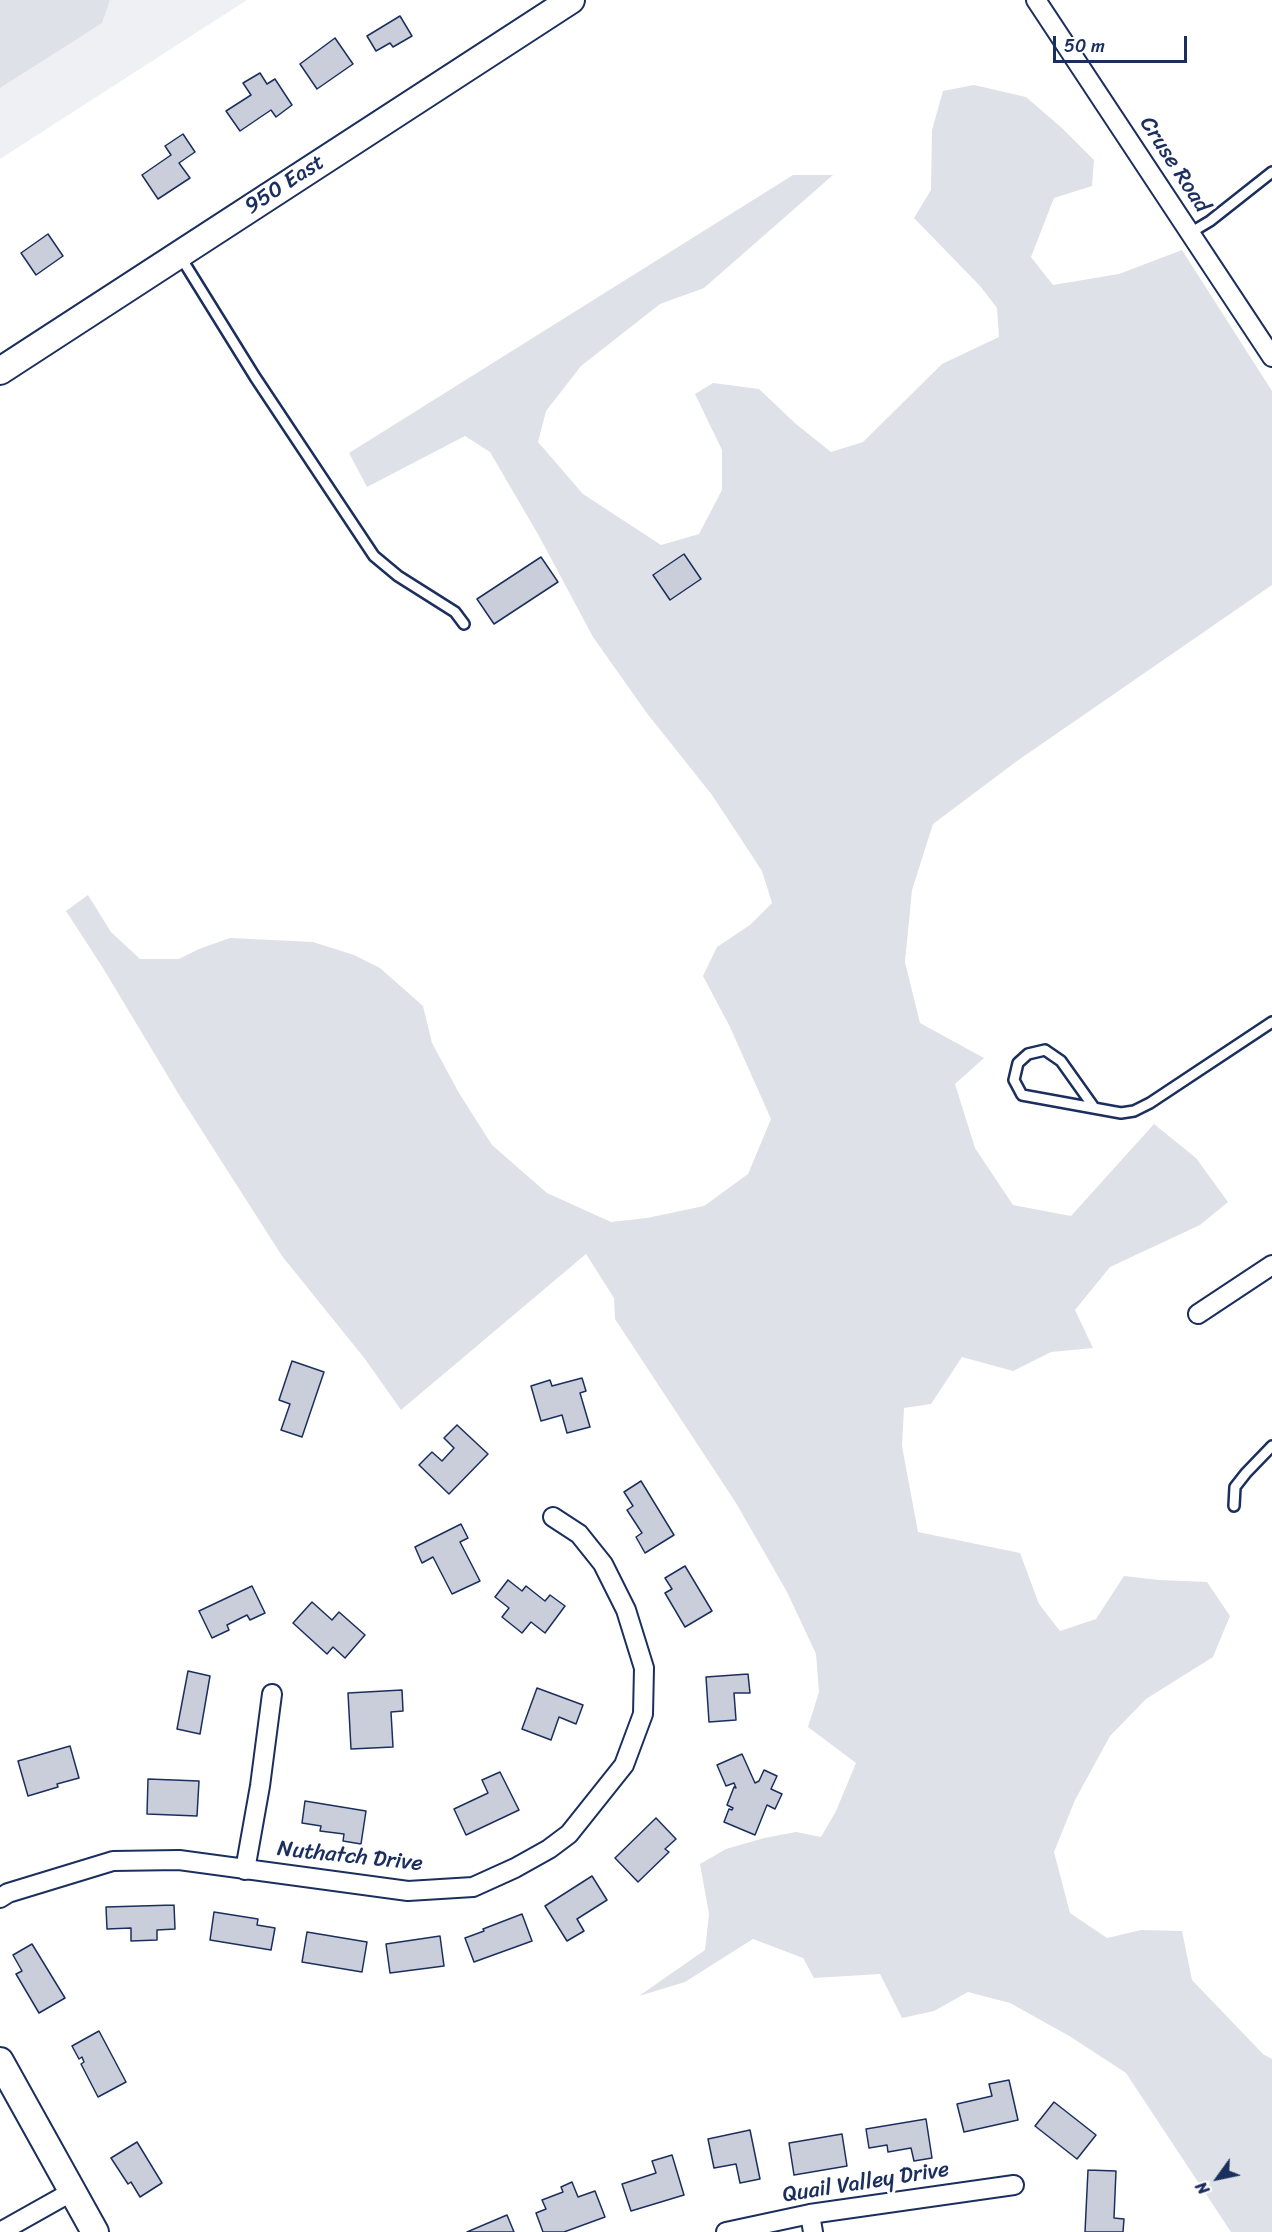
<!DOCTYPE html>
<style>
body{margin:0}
#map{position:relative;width:1272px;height:2232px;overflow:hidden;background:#fff;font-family:Sriracha,sans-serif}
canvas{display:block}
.north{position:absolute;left:1188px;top:2148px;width:60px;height:60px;-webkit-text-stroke:4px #fff;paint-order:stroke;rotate:237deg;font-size:16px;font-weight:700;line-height:24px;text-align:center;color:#1b2f5e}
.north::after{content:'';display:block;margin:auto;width:21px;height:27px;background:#1b2f5e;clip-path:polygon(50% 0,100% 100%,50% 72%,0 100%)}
.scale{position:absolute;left:1053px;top:36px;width:134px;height:27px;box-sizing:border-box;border:3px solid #1b2f5e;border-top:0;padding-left:8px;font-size:18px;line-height:21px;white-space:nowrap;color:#1b2f5e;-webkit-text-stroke:4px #fff;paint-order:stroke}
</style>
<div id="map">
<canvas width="1272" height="2232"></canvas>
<div class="north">N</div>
<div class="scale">50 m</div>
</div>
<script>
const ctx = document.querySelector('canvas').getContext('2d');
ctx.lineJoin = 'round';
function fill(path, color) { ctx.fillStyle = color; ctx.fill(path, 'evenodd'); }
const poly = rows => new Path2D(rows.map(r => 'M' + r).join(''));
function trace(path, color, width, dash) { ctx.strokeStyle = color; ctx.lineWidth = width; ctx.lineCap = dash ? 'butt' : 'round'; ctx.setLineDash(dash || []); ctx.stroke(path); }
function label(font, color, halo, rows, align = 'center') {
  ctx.font = font + ' Sriracha,sans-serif'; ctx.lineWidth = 6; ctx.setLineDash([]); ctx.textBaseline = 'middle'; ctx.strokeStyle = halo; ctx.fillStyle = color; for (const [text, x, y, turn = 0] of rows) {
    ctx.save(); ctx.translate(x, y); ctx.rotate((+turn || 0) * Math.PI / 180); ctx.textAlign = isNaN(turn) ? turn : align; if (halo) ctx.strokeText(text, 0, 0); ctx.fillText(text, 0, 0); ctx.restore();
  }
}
fill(poly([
 [0,0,247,0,0,159]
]), '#eff0f4');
fill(poly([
 [0,0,110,0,102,23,0,88],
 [974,85,1026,97,1063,129,1094,160,1092,186,1054,198,1031,257,1053,285,1119,274,1182,250,1272,391,1272,585,1017,761,933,824,912,890,905,962,920,1023,984,1058,955,1084,975,1148,1013,1205,1071,1216,1154,1124,1196,1158,1228,1202,1200,1225,1110,1267,1075,1310,1093,1348,1051,1352,1013,1371,962,1357,931,1404,904,1408,902,1446,918,1532,1020,1553,1039,1604,1060,1631,1096,1619,1124,1576,1159,1580,1207,1582,1230,1616,1213,1657,1146,1699,1110,1736,1075,1800,1054,1852,1070,1913,1107,1938,1141,1930,1182,1931,1192,1980,1263,2054,1272,2059,1272,2232,1231,2232,1126,2073,1071,2037,1010,2003,968,1992,934,2011,902,2018,880,1974,814,1978,803,1958,753,1939,685,1982,639,1996,705,1950,709,1914,700,1864,726,1849,764,1838,796,1832,821,1837,836,1811,856,1763,808,1727,819,1692,816,1654,787,1592,736,1503,615,1319,614,1298,586,1254,401,1410,365,1359,282,1256,181,1098,103,968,66,911,88,895,111,932,140,959,179,959,199,949,230,938,313,942,354,955,380,968,423,1006,432,1043,459,1093,492,1145,547,1193,611,1222,647,1218,704,1206,748,1174,771,1119,730,1027,703,976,717,947,750,925,772,903,762,871,712,795,646,712,593,637,539,536,490,452,465,436,367,487,349,453,793,175,833,175,704,288,660,304,581,366,546,411,538,442,583,494,661,545,699,534,722,490,722,450,695,394,713,383,759,389,796,424,831,452,863,442,942,364,999,337,997,308,980,286,914,218,931,190,932,130,943,91]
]), '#dee1e7');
const building = poly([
 [400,16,412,36,393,47,390,43,376,51,367,36,400,16],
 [335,38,353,64,317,89,300,64,335,38],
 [260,73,267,84,275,79,292,105,276,117,271,110,240,131,226,111,251,95,243,83,260,73],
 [183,134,195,152,179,163,190,178,158,199,142,175,171,155,165,146,183,134],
 [48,234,63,256,36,275,21,253,48,234],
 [684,554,701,579,670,600,653,575,684,554],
 [541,557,558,582,494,624,477,599,541,557],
 [292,1361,324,1372,302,1437,281,1430,290,1404,279,1400,292,1361],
 [582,1378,586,1391,580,1393,590,1427,567,1433,562,1415,541,1421,531,1386,550,1380,552,1386,582,1378],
 [457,1425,488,1454,449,1494,419,1465,432,1452,442,1461,454,1448,444,1438,457,1425],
 [641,1481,674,1535,645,1553,636,1537,642,1533,627,1510,633,1506,624,1492,641,1481],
 [461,1524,468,1538,460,1542,480,1581,452,1594,433,1557,422,1563,415,1547,461,1524],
 [685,1566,712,1611,685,1627,665,1593,672,1589,665,1578,685,1566],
 [508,1580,522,1591,526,1586,545,1601,550,1595,565,1606,545,1633,531,1622,522,1633,502,1617,509,1608,495,1597,508,1580],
 [252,1586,265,1613,250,1620,247,1615,227,1625,229,1630,212,1638,199,1611,252,1586],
 [312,1602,332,1620,339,1612,365,1635,345,1658,333,1647,327,1654,293,1623,312,1602],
 [188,1671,210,1676,200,1734,177,1729,188,1671],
 [748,1674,750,1693,734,1693,736,1720,709,1722,706,1677,748,1674],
 [537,1688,583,1705,576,1724,559,1717,551,1740,522,1729,537,1688],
 [402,1690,403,1711,391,1712,393,1747,351,1749,348,1693,402,1690],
 [70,1746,79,1778,57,1784,58,1787,28,1796,18,1761,70,1746],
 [742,1754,755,1783,759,1781,764,1770,777,1776,771,1789,782,1794,775,1809,767,1805,755,1835,724,1822,729,1809,732,1810,733,1808,727,1805,734,1787,736,1788,734,1783,726,1786,717,1765,742,1754],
 [500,1772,519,1810,466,1835,454,1809,488,1793,482,1780,500,1772],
 [148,1779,199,1781,197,1816,147,1814,148,1779],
 [305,1801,366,1811,361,1844,343,1841,344,1834,320,1831,321,1826,302,1823,305,1801],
 [656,1818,676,1839,665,1849,669,1852,638,1882,615,1858,656,1818],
 [592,1876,607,1900,577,1919,584,1931,567,1941,545,1906,592,1876],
 [174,1905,175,1929,157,1930,157,1940,131,1941,131,1928,107,1929,106,1907,174,1905],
 [214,1912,258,1919,257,1925,275,1928,271,1950,210,1940,214,1912],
 [522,1914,532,1941,474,1962,465,1938,484,1931,483,1929,522,1914],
 [307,1932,367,1942,362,1972,302,1962,307,1932],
 [440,1936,444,1966,390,1973,386,1944,440,1936],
 [32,1944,65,1998,39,2013,16,1974,22,1971,13,1955,32,1944],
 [99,2031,126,2082,98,2097,81,2064,84,2062,82,2057,79,2059,72,2046,99,2031],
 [1009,2080,1018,2120,964,2132,957,2104,992,2096,989,2084,1009,2080],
 [1054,2102,1096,2135,1077,2159,1035,2126,1054,2102],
 [926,2119,932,2158,914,2161,911,2148,888,2152,887,2145,869,2148,866,2129,926,2119],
 [750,2130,760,2179,740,2183,736,2164,714,2168,708,2139,750,2130],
 [842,2134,847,2166,794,2175,789,2143,842,2134],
 [137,2142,162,2183,140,2197,131,2182,128,2184,111,2158,137,2142],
 [672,2155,684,2195,631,2211,622,2184,656,2173,652,2161,672,2155],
 [1088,2170,1116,2171,1114,2218,1124,2219,1123,2232,1085,2232,1088,2170],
 [572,2182,578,2197,595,2191,605,2217,564,2232,543,2232,536,2213,546,2209,542,2200,563,2192,561,2187,572,2182],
 [507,2215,514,2232,467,2232,507,2215]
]);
fill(building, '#caceda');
trace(building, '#1b2f5e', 1.5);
const lane = poly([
 [1190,233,1210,221,1272,172],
 [180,256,255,377,374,556,398,576,455,612,464,624],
 [1093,1106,1061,1061,1045,1050,1028,1054,1018,1063,1014,1080,1022,1095,1121,1113,1134,1111,1150,1103,1272,1022],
 [1234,1506,1235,1487,1246,1473,1272,1446]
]);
const street = poly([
 [1036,0,1272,357],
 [1198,1314,1272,1265],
 [245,1870,260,1786,272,1694],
 [0,1898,8,1893,113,1861,179,1860,408,1891,473,1887,515,1868,549,1849,569,1834,624,1765,643,1714,644,1668,626,1610,603,1564,579,1534,553,1517],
 [810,2214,813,2232],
 [0,2232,73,2191],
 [726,2232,810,2214,1014,2185]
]);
const secondary = poly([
 [0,371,571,0],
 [0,2061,95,2232]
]);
trace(lane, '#1b2f5e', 14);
trace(street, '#1b2f5e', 22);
trace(secondary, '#1b2f5e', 30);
trace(lane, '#fff', 9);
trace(street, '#fff', 18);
trace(secondary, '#fff', 26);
label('22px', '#1b2f5e', '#fff', [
 ["Cruse Road",1174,165,57],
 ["950 East",285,185,-33],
 ["Nuthatch Drive",350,1857,6],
 ["Quail Valley Drive",866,2183,-9]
]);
</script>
